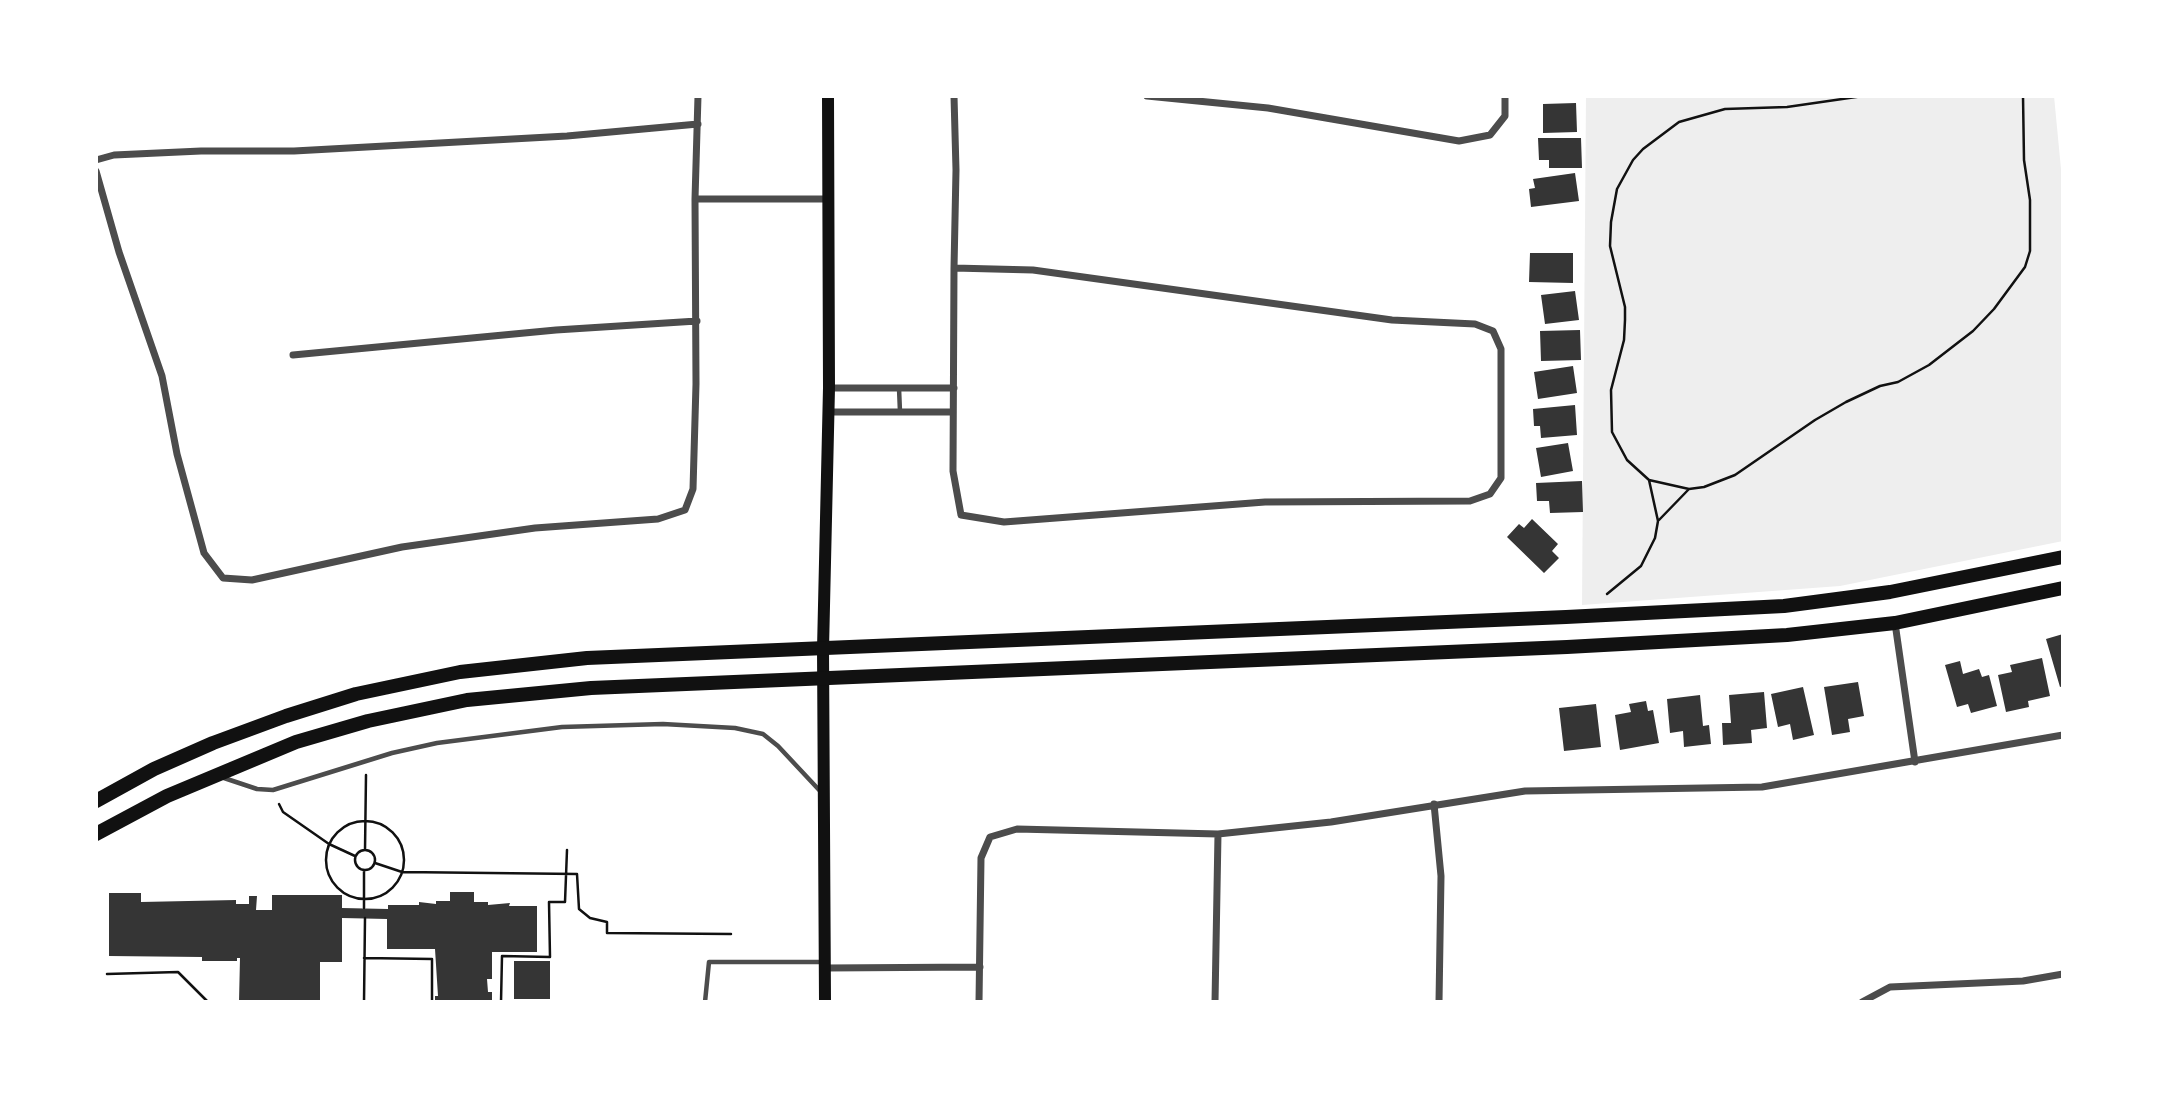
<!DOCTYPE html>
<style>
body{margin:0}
#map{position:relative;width:2159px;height:1098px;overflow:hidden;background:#fff;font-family:"Open Sans",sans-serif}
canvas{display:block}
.frame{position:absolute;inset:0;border:98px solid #fff;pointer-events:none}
</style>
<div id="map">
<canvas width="2159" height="1098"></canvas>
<div class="frame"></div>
</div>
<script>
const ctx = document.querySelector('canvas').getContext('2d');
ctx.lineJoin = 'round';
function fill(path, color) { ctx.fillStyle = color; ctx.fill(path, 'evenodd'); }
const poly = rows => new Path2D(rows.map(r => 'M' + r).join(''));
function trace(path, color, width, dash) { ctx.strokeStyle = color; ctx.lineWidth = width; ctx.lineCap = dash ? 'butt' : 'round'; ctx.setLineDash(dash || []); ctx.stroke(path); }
fill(poly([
 [1586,96,2054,96,2063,190,2063,541,1840,586,1582,605]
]), '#eee');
fill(poly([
 [1576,103,1577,132,1543,133,1543,104],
 [1538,138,1581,138,1582,168,1549,168,1549,160,1539,160],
 [1575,173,1579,201,1531,207,1529,189,1535,188,1533,179],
 [1530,253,1573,253,1573,283,1529,282],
 [1575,291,1579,320,1545,324,1541,295],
 [1580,330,1581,360,1541,361,1540,331],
 [1573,366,1577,393,1538,399,1534,372],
 [1575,405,1577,435,1541,438,1540,426,1534,426,1533,409],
 [1568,443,1573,471,1541,477,1536,448],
 [1582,481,1583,512,1550,513,1549,501,1537,501,1536,483],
 [1532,519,1558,544,1552,551,1559,558,1544,573,1507,537,1519,524,1524,528],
 [2063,634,2063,686,2060,687,2046,639],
 [2042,658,2050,696,2028,701,2029,707,2006,712,1998,675,2012,672,2010,665],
 [1960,661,1963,674,1979,669,1982,677,1989,675,1997,706,1971,713,1968,704,1957,707,1945,665],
 [1858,682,1864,716,1848,719,1850,732,1832,735,1824,687],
 [1803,687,1814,735,1793,740,1790,724,1778,727,1771,694],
 [1764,692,1767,728,1751,730,1752,743,1723,745,1722,723,1731,723,1729,695],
 [1700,695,1703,726,1709,725,1711,744,1684,747,1683,731,1670,733,1667,699],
 [1646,701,1648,711,1653,710,1659,743,1620,750,1615,715,1631,712,1629,704],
 [1596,704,1601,747,1564,751,1559,708],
 [450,892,474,892,474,902,488,902,488,905,510,903,509,906,537,906,537,952,492,952,492,979,487,979,488,992,492,992,492,1002,435,1002,435,996,438,996,435,949,387,949,387,919,342,918,342,962,320,962,320,1002,239,1002,240,958,237,958,237,961,202,961,202,957,109,956,109,893,141,893,141,902,236,900,236,904,249,904,249,896,257,896,256,910,272,910,272,895,342,895,342,908,388,909,388,905,419,905,419,902,436,904,436,901,450,901],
 [514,961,550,961,550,999,514,999]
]), '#353535');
trace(poly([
 [1649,480,1689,489],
 [1659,520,1689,489,1704,487,1735,475,1815,420,1846,402,1880,386,1898,382,1929,365,1973,331,1994,309,2025,267,2030,251,2030,200,2024,160,2023,96],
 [1607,594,1641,566,1655,538,1658,521,1649,480,1627,460,1612,432,1611,390,1624,340,1625,320,1625,307,1610,246,1611,222,1617,189,1633,160,1643,149,1679,122,1725,109,1787,107,1863,96],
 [279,804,283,812,329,844,355,856],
 '326 860a39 39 0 1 1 78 0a39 39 0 1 1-78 0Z',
 '355 860a10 10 0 1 1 20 0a10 10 0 1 1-20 0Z',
 [365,850,366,775],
 [375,863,402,872,577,874,579,909,590,918,607,922,607,933,731,934],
 [364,870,364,908],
 [364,958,432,959,432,1002],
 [107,974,178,972,208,1002],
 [364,1002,365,918],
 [501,1002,502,956,550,957,549,902,565,902,567,850]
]), '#111', 2.5);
trace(poly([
 [899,388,900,412],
 [224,778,257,789,273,790,392,753,437,743,562,727,663,724,735,728,763,734,778,746,821,792],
 [705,1002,709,962,822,962]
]), '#4c4c4c', 4.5);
trace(poly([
 [1147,96,1268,108,1459,141,1490,135,1505,116,1505,96],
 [96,160,114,155,201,151,294,151,567,136,698,124],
 [96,171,119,252,162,376,177,454,204,553,223,578,252,580,402,547,535,528,658,519,685,510,693,489,696,384,695,199,698,96],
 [695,199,828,199],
 [954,268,1033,270,1392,320,1475,324,1493,331,1501,349,1501,478,1490,494,1470,501,1265,502,1004,522,961,515,953,471,954,268,956,170,954,96],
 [293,355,556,330,697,321],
 [829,388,954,388],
 [828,412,953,412],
 [1895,623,1915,762],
 [1434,804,1441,876,1439,1002],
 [826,968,980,967],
 [979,1002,981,858,990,837,1017,829,1218,834,1331,822,1525,791,1762,787,2063,735],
 [1215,1002,1218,834],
 [1862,1002,1890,987,2023,981,2063,974]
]), '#4c4c4c', 7);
trace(poly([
 [825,1002,823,649,829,388,828,96]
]), '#111', 12);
trace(poly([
 [96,801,154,769,213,743,286,716,356,694,460,672,587,658,1566,617,1784,606,1890,592,2063,557],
 [96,834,167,796,296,742,368,721,467,700,591,688,1567,647,1787,635,1895,623,2063,588]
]), '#111', 14);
</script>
